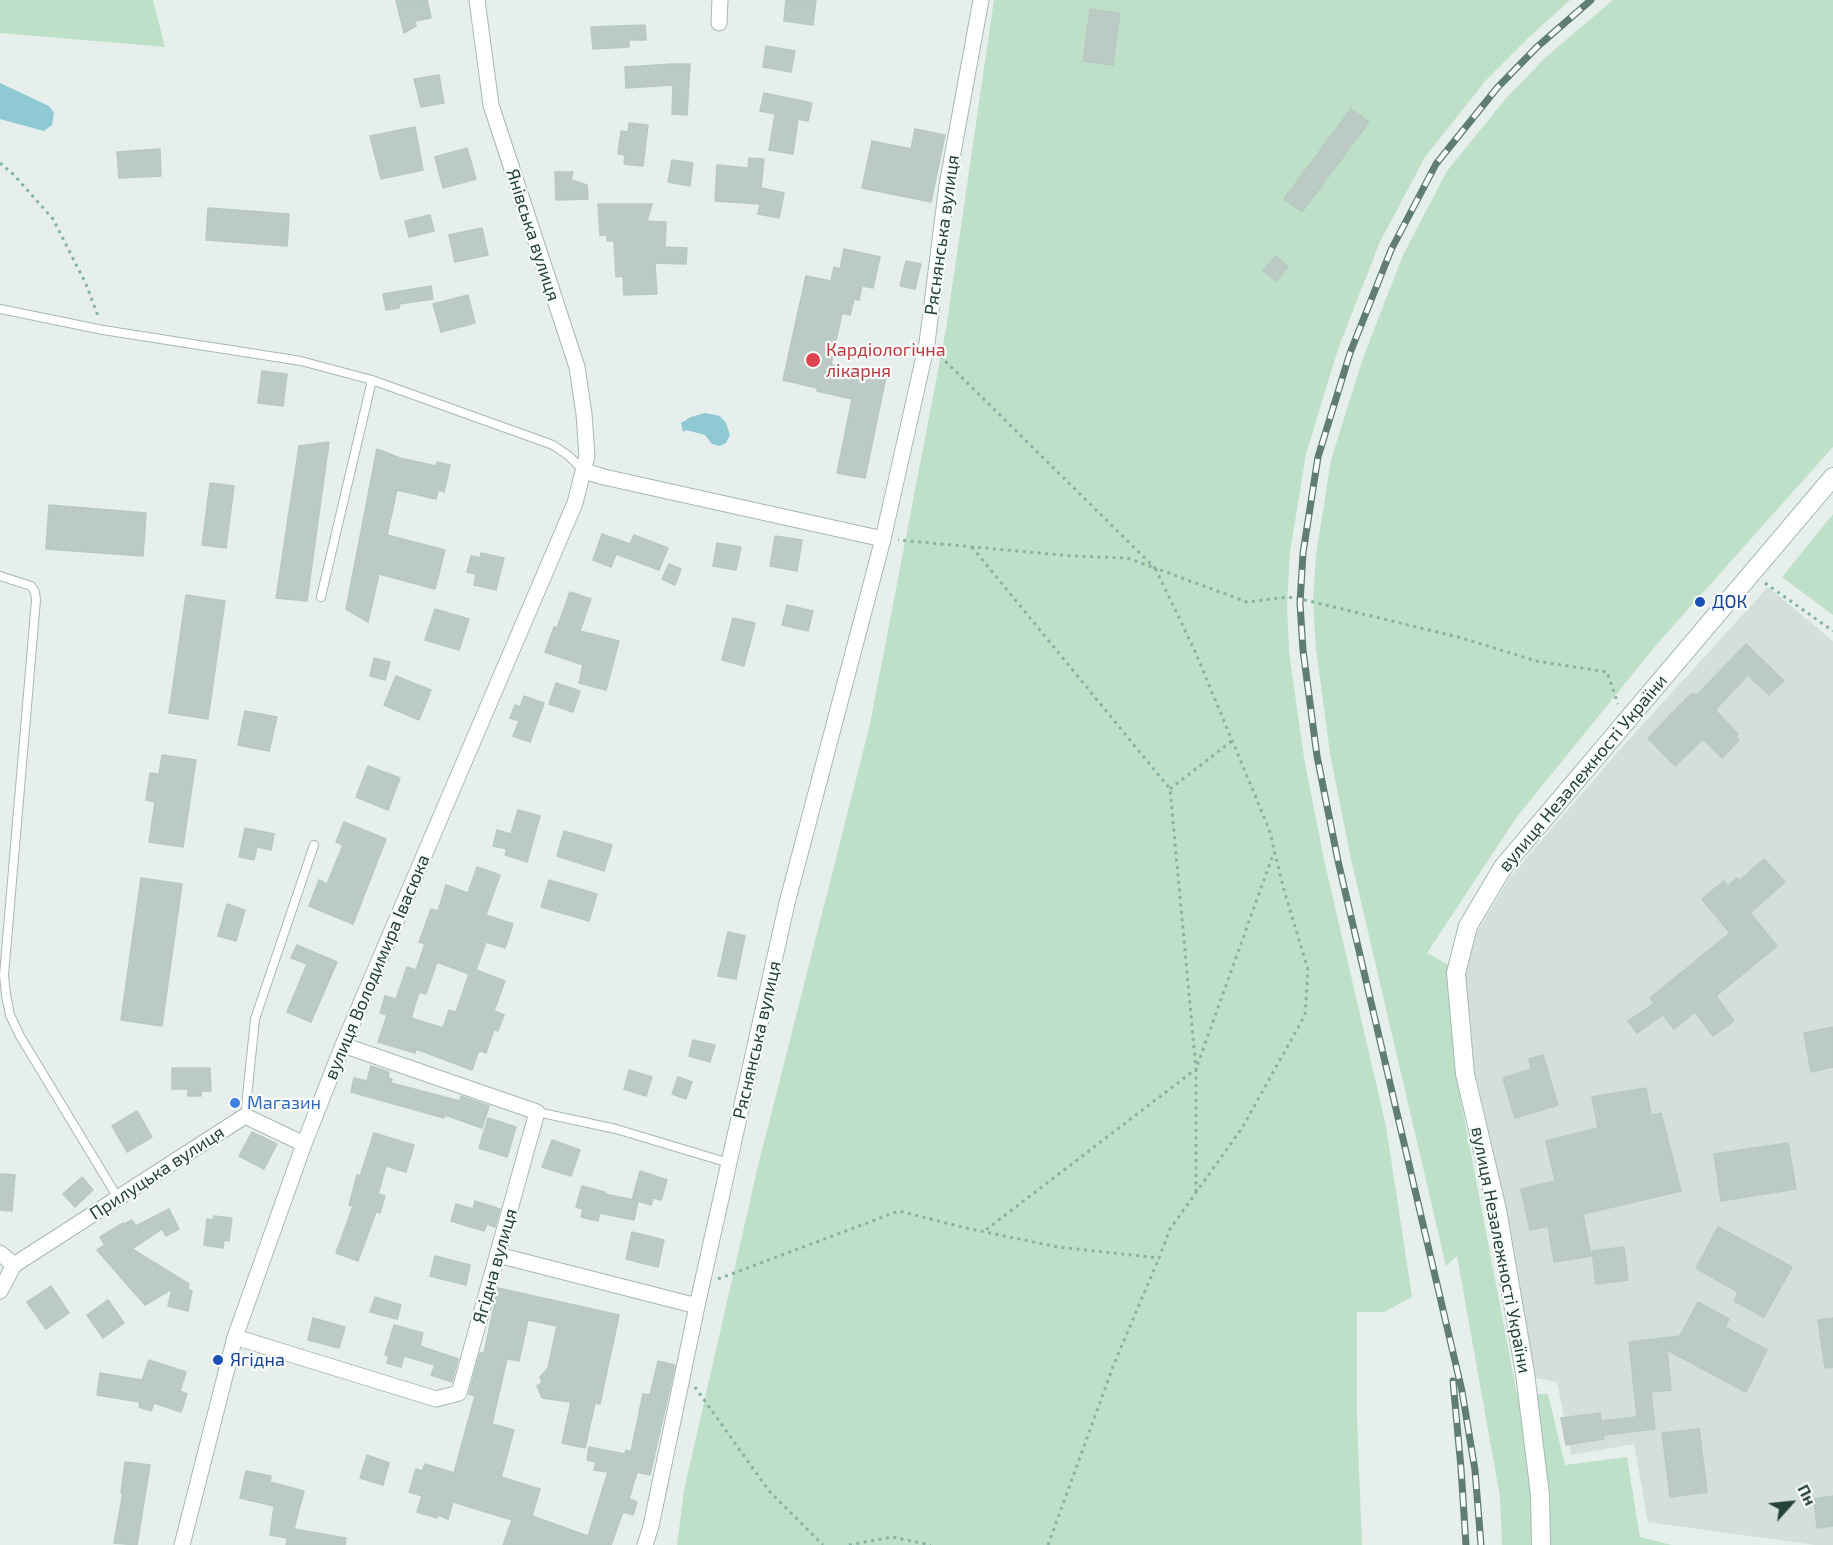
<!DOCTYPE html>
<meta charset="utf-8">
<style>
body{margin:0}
#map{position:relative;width:1833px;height:1545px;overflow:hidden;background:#e6efeb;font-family:"Exo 2",sans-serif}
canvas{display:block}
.north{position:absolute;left:1761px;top:1473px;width:60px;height:60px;-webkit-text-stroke:4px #f7fbf9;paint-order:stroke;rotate:63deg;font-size:16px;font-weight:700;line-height:24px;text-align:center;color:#24423a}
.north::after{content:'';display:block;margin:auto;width:21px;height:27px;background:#24423a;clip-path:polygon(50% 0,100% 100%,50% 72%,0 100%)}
</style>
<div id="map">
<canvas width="1833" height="1545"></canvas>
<div class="north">Пн</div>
</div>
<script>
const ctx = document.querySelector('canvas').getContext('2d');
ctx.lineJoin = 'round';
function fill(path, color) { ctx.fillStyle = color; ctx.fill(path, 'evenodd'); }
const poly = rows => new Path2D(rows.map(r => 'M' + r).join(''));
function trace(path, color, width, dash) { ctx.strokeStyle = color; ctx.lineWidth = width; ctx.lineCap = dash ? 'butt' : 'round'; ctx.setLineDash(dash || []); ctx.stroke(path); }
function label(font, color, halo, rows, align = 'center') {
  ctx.font = font + ' "Exo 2",sans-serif'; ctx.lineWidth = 4.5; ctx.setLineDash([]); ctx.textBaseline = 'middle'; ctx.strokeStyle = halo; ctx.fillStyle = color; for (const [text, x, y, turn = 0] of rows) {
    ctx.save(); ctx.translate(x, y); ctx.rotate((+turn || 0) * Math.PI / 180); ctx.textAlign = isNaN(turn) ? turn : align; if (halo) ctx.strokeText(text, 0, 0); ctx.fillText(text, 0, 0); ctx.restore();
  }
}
fill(poly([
 [1768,587,1833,641,1833,1545,1815,1545,1648,1522,1634,1444,1571,1455,1557,1382,1535,1378,1495,1158,1474,1069,1464,980,1477,932,1510,877,1616,754]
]), '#d4dfda');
fill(poly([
 [0,0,153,0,165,47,0,33],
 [994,0,1570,0,1528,38,1487,79,1425,157,1379,244,1338,349,1306,454,1290,552,1287,603,1289,651,1304,758,1325,864,1386,1126,1412,1297,1384,1312,1357,1312,1357,1418,1362,1545,677,1545,684,1490,758,1166,870,724,946,329],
 [1613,0,1833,0,1833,447,1657,644,1516,818,1427,953,1449,965,1456,1075,1517,1394,1548,1394,1565,1465,1627,1457,1640,1537,1672,1545,1502,1545,1500,1497,1457,1256,1446,1266,1351,859,1330,753,1316,649,1313,603,1316,555,1331,460,1363,358,1403,255,1447,171,1507,97,1546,57],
 [1833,514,1833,615,1782,577]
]), '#bfe0c8');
fill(poly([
 [0,83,49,106,54,113,52,125,44,131,0,119],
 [705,413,720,416,726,423,730,435,726,443,720,446,712,444,705,435,686,430,683,432,681,423,691,417]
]), '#8ec9d4');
const building = poly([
 [396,0,427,0,431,18,415,21,416,26,404,33,396,0],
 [786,0,816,0,813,25,784,21,786,0],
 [1090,9,1120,13,1113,65,1083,61,1090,9],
 [645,25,646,40,629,40,629,47,593,49,591,27,645,25],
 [766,46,795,51,791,72,763,67,766,46],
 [673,64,690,64,687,115,672,114,673,85,626,88,625,67,673,64],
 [439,75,444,103,421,107,414,79,439,75],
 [764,93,812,103,808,121,798,119,793,154,769,150,775,114,760,111,764,93],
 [1351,109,1369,122,1302,212,1284,199,1351,109],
 [629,123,648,125,643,166,624,164,625,155,618,154,621,131,628,132,629,123],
 [415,127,423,170,381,179,370,136,415,127],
 [915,129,945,135,931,202,862,188,872,141,911,149,915,129],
 [467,148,476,179,443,188,435,157,467,148],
 [160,149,161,176,119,178,117,152,160,149],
 [749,158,764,159,761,188,784,193,779,218,758,214,760,204,715,201,717,165,748,168,749,158],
 [672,160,693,163,690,186,668,182,672,160],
 [555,172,573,172,571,180,587,185,588,199,556,200,555,172],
 [598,204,652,204,647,221,666,222,665,247,687,248,686,264,655,263,657,294,624,295,623,276,616,277,614,241,607,241,607,235,600,235,598,204],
 [208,208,289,214,287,246,206,240,208,208],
 [430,215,434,231,409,237,405,221,430,215],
 [482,228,488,255,455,262,449,235,482,228],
 [844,249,880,257,873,288,862,286,859,300,854,299,850,315,842,313,831,364,886,377,865,478,837,473,852,399,817,391,817,388,783,380,806,276,831,281,834,267,840,269,844,249],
 [1276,256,1288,267,1276,281,1263,271,1276,256],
 [906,261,921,264,915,289,900,286,906,261],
 [431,286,433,299,399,304,399,308,386,310,383,294,431,286],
 [468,295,475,323,441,332,433,304,468,295],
 [262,371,287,374,283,406,258,403,262,371],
 [329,442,307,601,276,598,299,446,329,442],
 [377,449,400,458,436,466,437,462,450,465,444,492,438,490,436,499,397,490,387,535,445,550,435,589,379,574,368,622,346,609,377,449],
 [210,483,234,486,226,548,202,545,210,483],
 [49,505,146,513,143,556,46,549,49,505],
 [602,534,630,544,634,535,668,548,659,570,616,554,611,567,593,560,602,534],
 [775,536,802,540,797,571,770,566,775,536],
 [717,543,741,547,736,570,713,566,717,543],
 [481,553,504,558,496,590,474,585,476,574,467,572,471,556,480,558,481,553],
 [669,564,681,569,675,585,662,579,669,564],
 [570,592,591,599,580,631,619,641,606,690,579,683,583,665,545,652,554,627,557,628,570,592],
 [186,595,225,601,208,719,169,713,186,595],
 [787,605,813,611,808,631,782,625,787,605],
 [435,609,469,619,459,650,425,640,435,609],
 [733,618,755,623,744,666,722,660,733,618],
 [1746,644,1784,681,1769,695,1748,675,1715,710,1738,734,1735,737,1739,740,1722,758,1703,739,1675,766,1648,738,1689,696,1693,693,1696,696,1746,644],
 [374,658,390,662,385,680,370,676,374,658],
 [396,676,431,690,419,720,384,705,396,676],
 [556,683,580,691,573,712,549,704,556,683],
 [524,696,544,703,530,742,513,736,519,721,510,718,515,705,520,707,524,696],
 [245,711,277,717,269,751,238,745,245,711],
 [162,755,196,760,183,847,149,842,155,802,146,800,150,773,159,774,162,755],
 [368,766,400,778,388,810,356,797,368,766],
 [518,810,540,816,527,862,505,855,507,849,493,846,497,830,511,834,518,810],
 [344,822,386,839,353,924,309,906,319,880,327,884,343,845,336,842,344,822],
 [245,828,274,834,271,850,257,847,254,860,239,857,245,828],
 [564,831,612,845,604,871,557,856,564,831],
 [1764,859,1785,882,1750,913,1777,946,1716,996,1734,1021,1713,1036,1695,1012,1674,1029,1663,1015,1637,1033,1628,1021,1654,1004,1650,998,1730,933,1702,899,1724,881,1728,886,1737,878,1739,881,1764,859],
 [477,867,500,875,486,915,513,924,505,948,486,942,476,970,505,981,494,1011,504,1015,498,1031,494,1029,486,1053,479,1050,472,1070,416,1049,415,1053,378,1042,387,1015,380,1013,385,996,396,999,407,967,416,970,425,944,419,942,431,909,438,911,446,885,468,893,477,867],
 [437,962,469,974,456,1012,449,1010,443,1028,411,1018,419,992,426,994,437,962],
 [141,878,182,884,162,1026,121,1020,141,878],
 [549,880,597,894,589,921,541,907,549,880],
 [227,904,245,910,236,941,218,936,227,904],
 [728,932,745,936,736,979,718,976,728,932],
 [297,945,337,962,311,1022,287,1012,307,964,291,958,297,945],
 [1833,1027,1833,1067,1811,1072,1804,1033,1833,1027],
 [693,1040,715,1045,710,1062,689,1056,693,1040],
 [1543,1055,1558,1105,1515,1118,1503,1078,1531,1069,1529,1059,1543,1055],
 [371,1066,389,1072,388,1078,392,1079,391,1083,460,1101,461,1096,489,1106,482,1128,445,1115,444,1118,351,1092,354,1078,367,1081,371,1066],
 [172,1068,210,1068,211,1091,201,1091,201,1096,188,1096,188,1089,172,1089,172,1068],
 [629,1070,652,1077,646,1096,624,1089,629,1070],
 [678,1077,692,1082,686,1099,672,1094,678,1077],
 [1646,1088,1651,1115,1661,1113,1681,1191,1583,1214,1591,1256,1554,1262,1548,1226,1530,1230,1521,1189,1555,1181,1546,1141,1598,1128,1592,1097,1646,1088],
 [137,1111,152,1137,127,1152,112,1126,137,1111],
 [488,1118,516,1127,507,1157,479,1148,488,1118],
 [252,1132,277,1144,264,1169,239,1156,252,1132],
 [374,1133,414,1145,406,1172,386,1166,378,1194,385,1196,380,1213,376,1212,358,1261,336,1253,353,1206,349,1205,357,1175,360,1176,374,1133],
 [552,1140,580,1150,571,1176,542,1167,552,1140],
 [1788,1143,1796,1189,1721,1201,1714,1154,1788,1143],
 [640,1171,667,1180,661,1200,653,1198,651,1205,638,1201,634,1220,600,1213,598,1221,581,1217,583,1209,576,1207,582,1186,605,1192,605,1194,634,1200,632,1200,640,1171],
 [0,1174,15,1175,12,1211,0,1210,0,1174],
 [82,1177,93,1190,75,1207,63,1194,82,1177],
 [475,1201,500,1209,495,1227,487,1224,484,1231,451,1221,456,1204,473,1209,475,1201],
 [169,1209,179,1229,166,1236,162,1229,132,1249,189,1284,188,1289,192,1291,188,1311,168,1306,172,1289,145,1305,97,1250,105,1245,100,1237,123,1223,124,1224,132,1220,136,1226,169,1209],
 [214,1216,232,1218,229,1241,224,1240,223,1248,204,1245,207,1219,213,1220,214,1216],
 [1718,1227,1792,1267,1764,1317,1734,1301,1738,1292,1696,1268,1718,1227],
 [632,1232,664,1240,658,1267,626,1259,632,1232],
 [1624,1247,1628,1280,1596,1284,1592,1251,1624,1247],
 [435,1256,470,1265,466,1285,430,1276,435,1256],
 [51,1286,69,1313,46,1329,27,1302,51,1286],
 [498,1288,619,1315,600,1404,595,1403,585,1448,562,1443,571,1402,542,1398,537,1386,542,1383,540,1377,548,1368,557,1326,528,1320,519,1361,507,1359,492,1424,514,1430,501,1477,540,1489,532,1516,588,1536,608,1472,594,1470,596,1462,587,1460,589,1447,625,1454,626,1450,631,1452,643,1394,650,1395,658,1361,675,1365,650,1475,637,1472,629,1499,637,1502,633,1515,623,1512,611,1545,503,1545,512,1520,453,1502,448,1519,438,1515,437,1518,417,1512,422,1496,409,1492,416,1469,422,1471,425,1464,454,1473,475,1396,469,1394,480,1353,484,1353,498,1288],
 [375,1297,401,1305,397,1319,370,1312,375,1297],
 [108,1300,124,1323,103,1338,87,1315,108,1300],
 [1698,1302,1729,1319,1725,1327,1767,1350,1746,1392,1667,1350,1671,1390,1651,1392,1655,1429,1603,1435,1604,1439,1566,1445,1561,1418,1600,1413,1601,1421,1637,1417,1629,1342,1680,1336,1698,1302],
 [313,1318,345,1327,339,1348,308,1340,313,1318],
 [1833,1318,1833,1367,1825,1368,1818,1320,1833,1318],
 [394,1325,423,1333,420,1346,458,1359,452,1382,431,1375,435,1365,404,1356,401,1367,387,1363,389,1356,385,1355,394,1325],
 [149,1360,186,1372,180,1391,187,1394,181,1412,154,1403,151,1411,139,1407,140,1402,97,1395,100,1373,142,1380,149,1360],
 [1699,1429,1707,1492,1670,1497,1662,1433,1699,1429],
 [367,1455,389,1463,383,1485,360,1478,367,1455],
 [125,1462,150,1465,137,1545,114,1543,123,1493,121,1493,125,1462],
 [246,1471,271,1476,270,1482,304,1491,294,1529,346,1538,345,1545,286,1545,287,1538,270,1535,274,1506,240,1498,246,1471],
 [1833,1496,1833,1526,1817,1528,1814,1499,1833,1496]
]);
fill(building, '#bbcac4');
trace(building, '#b8c9c2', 1.5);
const service = poly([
 [0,309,103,330,301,361,372,380,553,445,569,456,583,470],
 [0,576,31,586,35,592,36,600,4,975,6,995,10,1015,20,1036,118,1198],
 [321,597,372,380],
 [537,1112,616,1129,729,1163],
 [245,1116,255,1019,314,845]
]);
const minor = poly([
 [719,23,720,0],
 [584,471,604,477,883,539],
 [0,1253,14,1265,245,1116,304,1144],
 [498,1255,697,1306],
 [0,1291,14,1265],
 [235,1337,436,1399,459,1393,537,1112,343,1045],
 [182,1545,235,1337,304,1144,343,1045,575,503,587,456,584,414,577,367,491,105,477,0],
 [645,1545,651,1526,697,1306,787,903,883,539,927,343,947,185,981,0]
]);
const secondary = poly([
 [1541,1545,1540,1495,1525,1373,1497,1210,1465,1074,1456,973,1468,926,1503,867,1833,477]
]);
trace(service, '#a8b8b2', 10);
trace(minor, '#a8b8b2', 17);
trace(secondary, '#a4bbb3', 20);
trace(poly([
 [0,163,14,175,53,219,86,284,98,316],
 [940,356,1155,568,1247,602,1288,597,1301,599,1462,638,1536,661,1607,672,1618,704],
 [972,547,1170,789,1196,1069,983,1232],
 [1765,583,1833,631],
 [1170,789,1233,740],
 [1196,1192,1196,1069,1274,852],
 [718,1279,899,1211,966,1228,1058,1247,1159,1258,1170,1229,1242,1128,1305,1015,1308,970,1284,890,1269,829,1194,649,1155,568,1127,558,1072,556,898,540],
 [695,1387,769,1491,823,1545],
 [849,1545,892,1537,931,1545],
 [1048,1545,1114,1364,1159,1258]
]), '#86b3a5', 3, [3, 4.5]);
trace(service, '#fff', 8);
trace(minor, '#fff', 15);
trace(secondary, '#fff', 18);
const rail = poly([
 [1453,1381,1461,1468,1466,1545],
 [1481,1545,1475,1470,1462,1391,1338,861,1317,756,1303,650,1300,603,1303,553,1318,457,1350,353,1391,250,1436,164,1497,88,1537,47,1591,0]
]);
trace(rail, '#5f7d75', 7);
trace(rail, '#f7fbf9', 4.5, [14]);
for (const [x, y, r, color] of [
 [813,360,8,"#e0444e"],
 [1700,602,6,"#1a4fb4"],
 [235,1103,6,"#3f7fe0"],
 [218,1360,6,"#1a4fb4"]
]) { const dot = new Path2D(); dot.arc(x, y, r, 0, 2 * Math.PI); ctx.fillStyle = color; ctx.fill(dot); trace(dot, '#f7fbf9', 2); }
label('18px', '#24423a', '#f7fbf9', [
 ["Янівська вулиця",533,235,72],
 ["Ряснянська вулиця",942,235,-82],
 ["вулиця Незалежності України",1583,773,-50],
 ["вулиця Володимира Івасюка",377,967,-67],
 ["Ряснянська вулиця",757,1040,-77],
 ["Прилуцька вулиця",157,1173,-33],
 ["вулиця Незалежності України",1501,1250,79],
 ["Ягідна вулиця",495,1266,-74]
]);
label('18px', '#be3a42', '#f7fbf9', [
 ["Кардіологічна",826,350],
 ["лікарня",826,371]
], 'left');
label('18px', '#164399', '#f7fbf9', [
 ["ДОК",1712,602],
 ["Ягідна",230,1360]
], 'left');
label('18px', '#366cbe', '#f7fbf9', [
 ["Магазин",247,1103]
], 'left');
</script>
